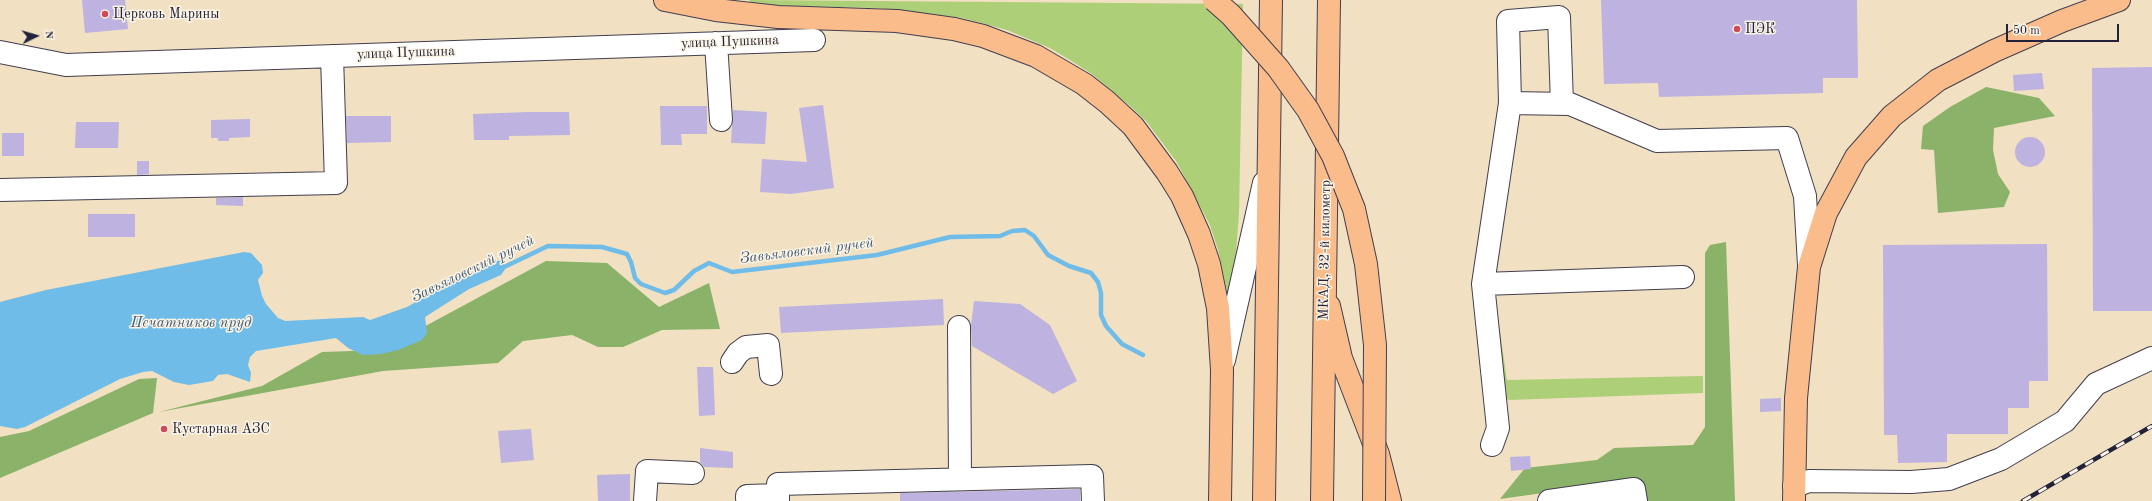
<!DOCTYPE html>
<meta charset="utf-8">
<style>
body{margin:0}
#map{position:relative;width:2152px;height:501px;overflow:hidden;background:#f1e0c1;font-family:"Old Standard TT",serif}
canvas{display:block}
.north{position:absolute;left:16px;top:16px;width:40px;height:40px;-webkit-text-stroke:3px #fcf5e5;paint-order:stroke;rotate:85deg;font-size:11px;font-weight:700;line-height:16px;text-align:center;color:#22223b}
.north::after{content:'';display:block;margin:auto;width:14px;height:18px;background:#22223b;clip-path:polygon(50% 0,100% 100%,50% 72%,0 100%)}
.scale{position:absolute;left:2006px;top:24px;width:113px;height:18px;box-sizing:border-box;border:2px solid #22223b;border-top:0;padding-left:5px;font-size:12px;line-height:14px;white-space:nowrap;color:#22223b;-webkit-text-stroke:3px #fcf5e5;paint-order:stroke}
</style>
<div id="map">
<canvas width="2152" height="501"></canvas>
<div class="north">N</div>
<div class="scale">50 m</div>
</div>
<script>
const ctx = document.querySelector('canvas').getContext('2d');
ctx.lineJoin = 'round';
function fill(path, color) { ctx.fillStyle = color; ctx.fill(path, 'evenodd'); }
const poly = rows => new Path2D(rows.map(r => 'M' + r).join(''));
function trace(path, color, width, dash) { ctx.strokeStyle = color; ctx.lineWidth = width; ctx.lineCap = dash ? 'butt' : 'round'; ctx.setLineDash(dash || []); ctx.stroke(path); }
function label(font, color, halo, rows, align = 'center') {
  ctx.font = font + ' "Old Standard TT",serif'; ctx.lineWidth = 3; ctx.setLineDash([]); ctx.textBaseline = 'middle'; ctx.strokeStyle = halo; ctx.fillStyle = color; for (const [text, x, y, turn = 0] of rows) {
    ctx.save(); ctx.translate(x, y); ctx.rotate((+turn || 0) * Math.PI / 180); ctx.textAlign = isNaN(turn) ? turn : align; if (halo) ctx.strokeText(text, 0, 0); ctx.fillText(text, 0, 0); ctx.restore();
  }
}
fill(poly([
 [749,0,1243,4,1239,214,1235,265,1228,295,1218,250,1210,225,1176,161,1146,121,1129,105,1092,74,1070,60,1050,48,1007,30,962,18,878,8,759,5,751,3],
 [1494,290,1507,380,1703,376,1703,393,1509,400,1501,396]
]), '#adcf78');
fill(poly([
 [1986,87,2039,98,2055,116,1994,128,1993,150,1998,174,2010,192,2004,207,1938,213,1934,150,1921,149,1923,126,1950,107],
 [1726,242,1735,501,1646,501,1636,480,1500,499,1525,468,1597,460,1614,448,1693,445,1705,427,1705,253,1710,245],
 [546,261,607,263,659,307,709,283,720,329,662,330,623,347,598,347,572,335,523,341,498,363,383,371,159,412,262,386,322,352,381,350],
 [157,378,153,413,0,478,0,437,29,431,139,379]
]), '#8ab268');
fill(poly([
 [244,252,251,253,262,265,263,273,258,280,262,296,266,304,278,318,285,321,363,317,370,320,407,307,437,290,450,278,478,263,485,260,502,261,506,268,501,275,469,289,425,317,427,333,422,340,398,350,381,354,363,355,348,348,336,338,256,351,250,357,248,365,251,373,250,382,227,374,218,375,213,381,189,385,174,382,152,371,143,372,120,379,25,427,17,429,0,426,0,302,46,290]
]), '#6fbce9');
trace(poly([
 [500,269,548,246,602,247,627,254,631,262,635,278,641,284,665,293,674,290,694,271,709,263,732,272,877,255,950,237,1000,236,1012,231,1025,230,1034,236,1048,255,1069,266,1091,273,1098,282,1101,293,1101,315,1106,326,1122,344,1143,355]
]), '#6fbce9', 4.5);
fill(poly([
 [82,0,125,0,128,29,85,33],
 [1601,0,1857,0,1858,78,1823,78,1823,93,1659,97,1658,83,1604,84],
 [2152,67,2152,311,2093,311,2092,68],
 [2042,73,2044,89,2014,91,2013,75],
 [823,105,834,188,791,194,760,192,762,159,807,162,799,108],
 [660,106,707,106,707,134,681,134,682,145,661,145],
 [733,110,767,112,765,144,731,143],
 [529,112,569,112,570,135,509,136,509,140,474,140,473,114],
 [346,116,391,116,391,142,347,143],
 [250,119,250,137,229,138,229,141,218,141,218,138,211,138,211,120],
 [76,122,119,122,118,148,75,148],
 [2,133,24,133,24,156,2,156],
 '2015 152a15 15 0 1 1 30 0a15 15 0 1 1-30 0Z',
 [137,161,149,161,149,174,137,175],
 [243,197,243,206,216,205,216,198],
 [88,214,135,214,135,237,88,237],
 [2047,244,2048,381,2029,381,2029,408,2008,408,2008,434,1947,434,1947,462,1898,463,1897,435,1884,435,1883,245],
 [943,299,944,325,781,333,779,307],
 [974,301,1020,304,1050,325,1077,381,1053,394,972,346,971,325],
 [697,367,713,367,715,415,699,416],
 [1781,398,1781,411,1760,412,1760,399],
 [531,429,534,460,501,463,498,431],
 [700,448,733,452,733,468,704,467,700,462],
 [1530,456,1531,469,1511,471,1510,457],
 [630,474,630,501,598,501,597,475],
 [1080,489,1080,501,900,501,900,493]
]), '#bdb2e0');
const minor = poly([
 [716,43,721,120],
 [0,52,66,65,814,40],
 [1510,103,1570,104,1657,141,1787,138,1805,196,1809,265],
 [0,190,336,183,332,56],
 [1483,284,1683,277],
 [959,327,960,479],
 [1224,360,1264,183],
 [732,362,738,353,746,347,768,345,771,374],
 [1492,445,1498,428,1483,284,1510,103,1508,21,1559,17,1562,104],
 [1794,486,1809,481,1911,482,1949,479,2001,459,2065,421,2096,384,2152,358],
 [747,498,747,496,778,495],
 [645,501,647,471,693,473],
 [778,501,778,484,1092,476,1093,501],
 [1549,501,1634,489,1636,501]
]);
const major = poly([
 [665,0,716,10,778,17,897,21,954,29,983,36,1036,56,1084,84,1107,102,1133,126,1167,172,1182,196,1199,234,1209,264,1218,308,1222,370,1220,501],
 [1329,306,1341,358,1378,454,1390,501],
 [1794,501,1796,398,1809,267,1826,213,1856,157,1892,116,1938,80,1994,51,2062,21,2119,0]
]);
const highway = poly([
 [1264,501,1271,0],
 [1322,501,1329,0]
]);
trace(minor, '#413e4f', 24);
trace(major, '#413e4f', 24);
trace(highway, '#413e4f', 24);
trace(minor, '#fff', 22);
trace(major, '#fabc8b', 22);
trace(highway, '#fabc8b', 22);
const rail = poly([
 [2023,501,2152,426]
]);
trace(rail, '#22223b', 4.5);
trace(rail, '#fcf5e5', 3, [9]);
const majorBridge = poly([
 [1214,0,1231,15,1278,68,1308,110,1333,156,1354,209,1366,264,1375,345,1374,501]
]);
trace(majorBridge, '#413e4f', 24, []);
trace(majorBridge, '#fabc8b', 22);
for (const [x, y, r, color] of [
 [105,14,4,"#d1495b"],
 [1737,29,4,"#d1495b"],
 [164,429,4,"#d1495b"]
]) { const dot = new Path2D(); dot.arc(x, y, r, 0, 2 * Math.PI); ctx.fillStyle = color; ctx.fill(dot); trace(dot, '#fcf5e5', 1.5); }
label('14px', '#22223b', '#fcf5e5', [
 ["Церковь Марины",113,14],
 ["ПЭК",1745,29],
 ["Кустарная АЗС",172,429]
], 'left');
label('14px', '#22223b', '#fcf5e5', [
 ["улица Пушкина",730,42,-2],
 ["улица Пушкина",406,53,-2],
 ["МКАД, 32-й километр",1325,250,-89]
]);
label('italic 15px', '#3d5878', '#fcf5e5', [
 ["Завьяловский ручей",807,251,-7],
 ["Завьяловский ручей",473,269,-26],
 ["Печатников пруд",191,323]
]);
</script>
